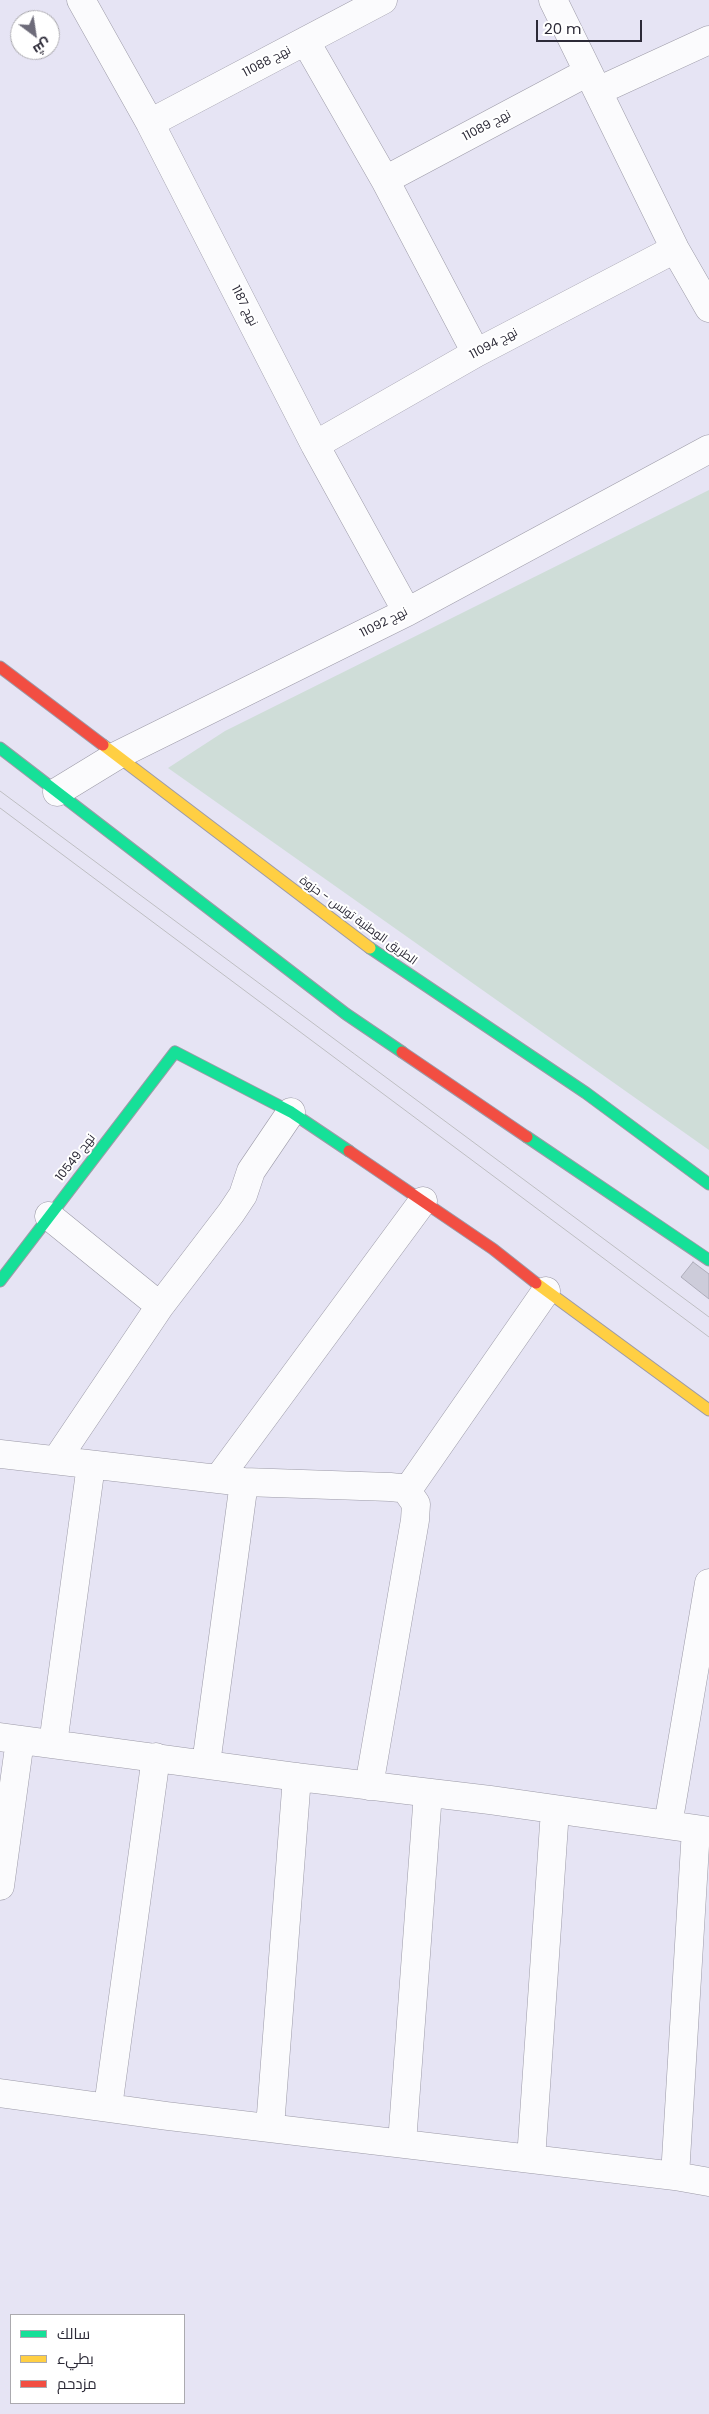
<!DOCTYPE html>
<meta charset="utf-8">
<style>
body{margin:0}
#map{position:relative;width:709px;height:2414px;overflow:hidden;background:#e6e4f4;font-family:Poppins,Cairo,sans-serif}
canvas{display:block}
.legend{position:absolute;left:10px;top:2314px;width:175px;height:90px;box-sizing:border-box;background:#fff;border:1px solid #abaaaf;margin:0;padding:6px 9px;list-style:none;font-size:15px;color:#2c2a37}
.legend li{display:flex;align-items:center;gap:10px;height:25px}
.legend b{width:25px;border:1px solid #abaaaf}
.north{position:absolute;left:10px;top:10px;width:50px;height:50px;box-sizing:border-box;background:#fff;border:1px solid #abaaaf;border-radius:50%;rotate:149deg;font-size:14px;font-weight:700;line-height:20px;text-align:center;color:#2c2a37}
.north::after{content:'';display:block;margin:auto;width:18px;height:22px;background:#6d6b79;clip-path:polygon(50% 0,100% 100%,50% 72%,0 100%)}
.scale{position:absolute;left:536px;top:20px;width:106px;height:22px;box-sizing:border-box;border:2px solid #2c2a37;border-top:0;padding-left:6px;font-size:15px;line-height:18px;white-space:nowrap;color:#2c2a37;-webkit-text-stroke:4px #fff;paint-order:stroke}
</style>
<div id="map">
<canvas width="709" height="2414"></canvas>
<ul class="legend">
<li><b style="height:6px;background:#16e098"></b>سالك</li>
<li><b style="height:6px;background:#ffcf43"></b>بطيء</li>
<li><b style="height:6px;background:#f24e42"></b>مزدحم</li>
</ul>
<div class="north">ش</div>
<div class="scale">20 m</div>
</div>
<script>
const ctx = document.querySelector('canvas').getContext('2d');
ctx.lineJoin = 'round';
function fill(path, color) { ctx.fillStyle = color; ctx.fill(path, 'evenodd'); }
const poly = rows => new Path2D(rows.map(r => 'M' + r).join(''));
function trace(path, color, width, dash) { ctx.strokeStyle = color; ctx.lineWidth = width; ctx.lineCap = dash ? 'butt' : 'round'; ctx.setLineDash(dash || []); ctx.stroke(path); }
function label(font, color, halo, rows, align = 'center') {
  ctx.font = font + ' Poppins,Cairo,sans-serif'; ctx.lineWidth = 4; ctx.setLineDash([]); ctx.textBaseline = 'middle'; ctx.strokeStyle = halo; ctx.fillStyle = color; for (const [text, x, y, turn = 0] of rows) {
    ctx.save(); ctx.translate(x, y); ctx.rotate((+turn || 0) * Math.PI / 180); ctx.textAlign = isNaN(turn) ? turn : align; if (halo) ctx.strokeText(text, 0, 0); ctx.fillText(text, 0, 0); ctx.restore();
  }
}
fill(poly([
 [709,490,709,1150,168,768,225,731]
]), '#cfddd8');
const building = poly([
 [693,1262,709,1274,709,1299,681,1277,693,1262]
]);
fill(building, '#cdccda');
trace(building, '#adacb9', 1);
const street = poly([
 [81,0,150,123,315,445,407,612],
 [553,0,675,249,709,308],
 [306,42,385,180,476,353],
 [598,91,709,40],
 [150,123,383,0],
 [385,180,588,72],
 [315,445,476,353,675,249],
 [57,792,116,756,407,612,709,449],
 [49,1216,160,1306],
 [0,1454,244,1482,390,1487,400,1488,407,1491,416,1504,415,1520,369,1786],
 [57,1459,160,1306,231,1213,243,1195,251,1171,291,1112],
 [218,1479,423,1201],
 [407,1491,546,1291],
 [0,1737,297,1777,490,1800,709,1831],
 [53,1744,91,1465],
 [206,1764,244,1482],
 [668,1825,709,1583],
 [0,1886,20,1740],
 [0,2093,167,2116,675,2176,709,2182],
 [108,2107,156,1757],
 [270,2127,297,1777],
 [402,2143,428,1793],
 [531,2159,555,1810],
 [675,2176,696,1829]
]);
const fast = poly([
 [0,748,346,1014,402,1052],
 [370,948,586,1093,709,1184],
 [527,1137,709,1260],
 [0,1281,175,1052,291,1112,349,1151]
]);
const slow = poly([
 [103,745,370,948],
 [536,1283,709,1410]
]);
const jam = poly([
 [0,667,103,745],
 [402,1052,527,1137],
 [349,1151,493,1249,536,1283]
]);
trace(street, '#9c9aa7', 29);
trace(fast, '#9c9aa7', 13);
trace(slow, '#9c9aa7', 13);
trace(jam, '#9c9aa7', 13);
trace(street, '#fbfbfd', 28);
trace(fast, '#16e098', 11);
trace(slow, '#ffcf43', 11);
trace(jam, '#f24e42', 11);
trace(poly([
 [0,791,709,1317],
 [0,808,709,1337]
]), '#bebec2', 1);
label('12px', '#2c2a37', '#fff', [
 ["نهج 11088",267,62,-28],
 ["نهج 11089",487,126,-28],
 ["نهج 1187",244,306,63],
 ["نهج 11094",494,344,-28],
 ["نهج 11092",384,623,-27],
 ["الطريق الوطنية تونس - حزوة",358,921,36],
 ["نهج 10549",76,1158,-52]
]);
</script>
